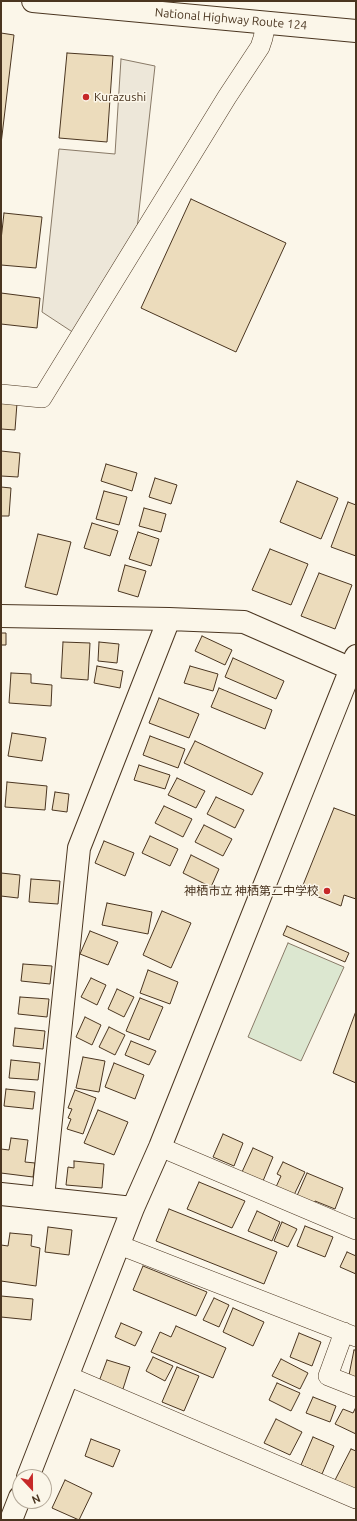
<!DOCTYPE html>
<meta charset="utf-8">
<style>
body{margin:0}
#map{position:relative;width:357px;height:1521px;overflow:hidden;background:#fbf6e9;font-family:Ubuntu,sans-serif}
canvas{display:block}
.frame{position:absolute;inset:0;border:2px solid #4a3520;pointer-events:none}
.north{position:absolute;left:12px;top:1469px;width:40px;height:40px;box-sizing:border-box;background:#fbf6e9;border:1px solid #b4a999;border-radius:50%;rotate:158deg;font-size:11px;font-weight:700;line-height:16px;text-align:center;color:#4a3520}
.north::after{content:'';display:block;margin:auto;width:14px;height:18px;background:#c62828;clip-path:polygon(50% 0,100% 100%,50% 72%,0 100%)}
</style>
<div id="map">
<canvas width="357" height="1521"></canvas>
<div class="frame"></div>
<div class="north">N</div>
</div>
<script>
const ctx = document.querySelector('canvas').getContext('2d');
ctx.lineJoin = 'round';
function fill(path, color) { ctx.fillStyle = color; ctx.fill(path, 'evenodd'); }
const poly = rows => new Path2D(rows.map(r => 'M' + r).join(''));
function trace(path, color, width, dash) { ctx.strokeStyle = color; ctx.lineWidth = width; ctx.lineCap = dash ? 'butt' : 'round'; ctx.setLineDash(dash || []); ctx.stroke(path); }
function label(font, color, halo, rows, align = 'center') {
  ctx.font = font + ' Ubuntu,"Noto Sans JP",sans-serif'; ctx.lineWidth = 3; ctx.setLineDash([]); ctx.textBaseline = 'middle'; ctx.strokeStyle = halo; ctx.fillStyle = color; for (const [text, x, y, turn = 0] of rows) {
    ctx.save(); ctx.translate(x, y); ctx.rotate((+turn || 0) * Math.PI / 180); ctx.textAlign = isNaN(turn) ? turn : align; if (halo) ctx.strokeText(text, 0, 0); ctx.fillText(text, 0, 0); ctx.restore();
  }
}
const green = poly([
 [288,943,344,967,301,1061,248,1037,288,943]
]);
fill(green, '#dce7d0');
trace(green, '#887966', 1);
const parking = poly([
 [121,59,155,66,136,238,74,333,42,312,59,149,115,154,121,59]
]);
fill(parking, '#ede7d9');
trace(parking, '#887966', 1);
const building = poly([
 [1,33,14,35,1,144,1,33],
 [67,53,113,56,107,142,59,138,67,53],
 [191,199,286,243,236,352,141,308,191,199],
 [4,213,42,217,36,268,1,265,1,240,4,213],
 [1,293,40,298,37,328,1,324,1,293],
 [1,401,17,403,15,430,1,429,1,401],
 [1,451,20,453,18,477,1,476,1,451],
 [106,464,137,473,132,491,101,481,106,464],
 [155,478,177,485,171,504,149,497,155,478],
 [297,481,338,498,321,539,280,522,297,481],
 [1,487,11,488,9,516,1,516,1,487],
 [104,491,127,497,119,525,96,519,104,491],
 [348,502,356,505,356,556,331,547,348,502],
 [144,508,166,514,161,532,139,526,144,508],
 [92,523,118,531,110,556,84,548,92,523],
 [138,532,159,539,151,566,129,559,138,532],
 [38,534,71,542,57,595,25,587,38,534],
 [270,549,308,564,291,605,252,590,270,549],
 [125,565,146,571,138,597,118,591,125,565],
 [319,573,352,585,335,629,301,616,319,573],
 [1,633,6,633,6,645,1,645,1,633],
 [202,636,232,650,225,665,195,651,202,636],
 [63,642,90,643,88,680,61,678,63,642],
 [99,642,119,644,117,663,98,661,99,642],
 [233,658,284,681,276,699,225,677,233,658],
 [97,666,123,671,120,688,94,683,97,666],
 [190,666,218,674,213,691,184,683,190,666],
 [11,673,31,674,31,683,52,685,51,706,9,703,11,673],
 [219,688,272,710,265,729,211,707,219,688],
 [159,698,199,714,189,738,149,723,159,698],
 [12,733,46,738,42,761,8,756,12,733],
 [150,736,185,749,178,768,143,755,150,736],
 [195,741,263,773,252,795,184,763,195,741],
 [139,765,170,775,165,789,134,780,139,765],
 [177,778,205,791,196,808,168,795,177,778],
 [7,782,47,786,45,810,5,807,7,782],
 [55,792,69,794,67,812,52,810,55,792],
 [216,797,244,810,235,828,207,814,216,797],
 [164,806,192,819,183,837,155,823,164,806],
 [334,808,356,816,356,899,344,895,341,906,301,890,334,808],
 [204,825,232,839,223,856,195,842,204,825],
 [150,836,178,849,170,866,142,853,150,836],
 [104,841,134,853,125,876,95,863,104,841],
 [191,855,219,869,211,887,183,873,191,855],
 [1,873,20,875,18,898,1,896,1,873],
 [31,879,60,881,58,904,29,902,31,879],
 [107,903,152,912,148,934,102,925,107,903],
 [162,911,191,923,171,968,143,955,162,911],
 [287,926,349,953,345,962,283,935,287,926],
 [90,931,118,942,108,965,80,954,90,931],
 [23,964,52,966,50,984,21,981,23,964],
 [148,970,178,982,170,1004,140,993,148,970],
 [91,978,106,985,97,1005,81,997,91,978],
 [117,989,134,997,124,1017,108,1009,117,989],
 [20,997,49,999,47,1017,18,1014,20,997],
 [140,998,163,1007,149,1040,126,1031,140,998],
 [356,1011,356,1083,333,1073,356,1011],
 [85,1017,101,1025,92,1045,76,1037,85,1017],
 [109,1027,125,1035,115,1055,99,1047,109,1027],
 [15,1028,45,1031,43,1049,13,1046,15,1028],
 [131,1041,156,1051,149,1065,125,1055,131,1041],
 [83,1057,105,1061,99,1092,76,1088,83,1057],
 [11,1060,40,1063,38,1080,9,1078,11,1060],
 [114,1063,144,1075,135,1099,105,1087,114,1063],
 [6,1089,35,1092,33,1109,4,1106,6,1089],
 [75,1090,96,1098,83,1134,67,1129,71,1119,68,1118,72,1109,68,1108,75,1090],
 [98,1110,128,1122,114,1155,84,1143,98,1110],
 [223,1134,243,1143,234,1166,213,1157,223,1134],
 [11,1138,28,1140,25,1162,35,1163,33,1177,1,1173,1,1149,9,1150,11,1138],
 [253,1148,273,1157,263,1181,242,1172,253,1148],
 [74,1161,104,1164,102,1188,66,1185,68,1167,74,1168,74,1161],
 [283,1162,305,1172,294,1195,276,1187,281,1176,277,1174,283,1162],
 [307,1173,343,1188,335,1209,315,1201,314,1205,296,1198,307,1173],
 [199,1182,245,1201,232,1228,187,1209,199,1182],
 [169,1209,277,1252,264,1284,156,1241,169,1209],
 [257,1211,280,1222,272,1241,248,1231,257,1211],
 [282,1222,297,1229,288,1247,274,1241,282,1222],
 [305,1226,333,1237,325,1257,297,1246,305,1226],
 [48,1227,72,1230,69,1255,45,1252,48,1227],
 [10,1233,32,1235,31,1246,40,1248,36,1286,1,1281,1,1245,8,1246,10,1233],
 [347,1252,356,1256,356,1274,340,1267,347,1252],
 [143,1266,207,1292,196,1316,133,1290,143,1266],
 [1,1296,33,1299,31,1320,1,1317,1,1296],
 [214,1298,229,1305,219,1327,203,1320,214,1298],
 [233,1308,264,1322,253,1346,223,1332,233,1308],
 [121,1323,142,1332,135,1346,115,1337,121,1323],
 [176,1326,226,1348,213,1378,151,1352,160,1332,171,1337,176,1326],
 [299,1333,321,1342,312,1366,290,1357,299,1333],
 [354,1350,356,1350,356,1381,348,1380,354,1350],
 [153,1357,173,1366,165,1381,146,1371,153,1357],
 [281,1359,308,1373,300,1389,272,1376,281,1359],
 [107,1360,130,1367,122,1392,98,1384,107,1360],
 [177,1367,199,1376,184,1411,162,1402,177,1367],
 [277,1383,300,1393,291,1411,269,1400,277,1383],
 [313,1397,336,1406,330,1422,306,1413,313,1397],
 [356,1407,356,1434,335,1424,343,1409,353,1413,356,1407],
 [276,1419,302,1432,290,1455,264,1443,276,1419],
 [313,1437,334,1446,322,1474,301,1465,313,1437],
 [91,1439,120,1450,113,1467,85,1456,91,1439],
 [351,1449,356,1451,356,1494,334,1482,351,1449],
 [65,1480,92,1493,79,1520,52,1508,65,1480]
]);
fill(building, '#ecdcbc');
trace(building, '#4a3520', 1);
const street = poly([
 [1,394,42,398,227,97,260,47,263,38,266,23],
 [160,1147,356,1230],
 [119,1245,356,1337],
 [344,1332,328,1376,356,1387],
 [68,1376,356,1499]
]);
const secondary = poly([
 [1,616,169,619,244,622,356,671],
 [1,1194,133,1208],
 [43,1197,79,848,169,619],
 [28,1477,133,1208,160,1147,356,656],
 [11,1520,20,1497]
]);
const highway = poly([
 [33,1,356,31]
]);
trace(street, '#4a3520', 20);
trace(secondary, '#4a3520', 24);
trace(highway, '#4a3520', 24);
trace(street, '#fbf6e9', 19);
trace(secondary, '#fbf6e9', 22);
trace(highway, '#fbf6e9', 22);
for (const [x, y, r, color] of [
 [86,97,4,"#c62828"],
 [327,891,4,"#c62828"]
]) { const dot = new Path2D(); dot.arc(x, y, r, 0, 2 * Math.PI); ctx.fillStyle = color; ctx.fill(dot); trace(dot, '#fbf6e9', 1.5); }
label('12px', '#4a3520', '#fbf6e9', [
 ["National Highway Route 124",231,19,5]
]);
label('12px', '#4a3520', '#fbf6e9', [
 ["Kurazushi",94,97],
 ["神栖市立 神栖第二中学校",319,891,"right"]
], 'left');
</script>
